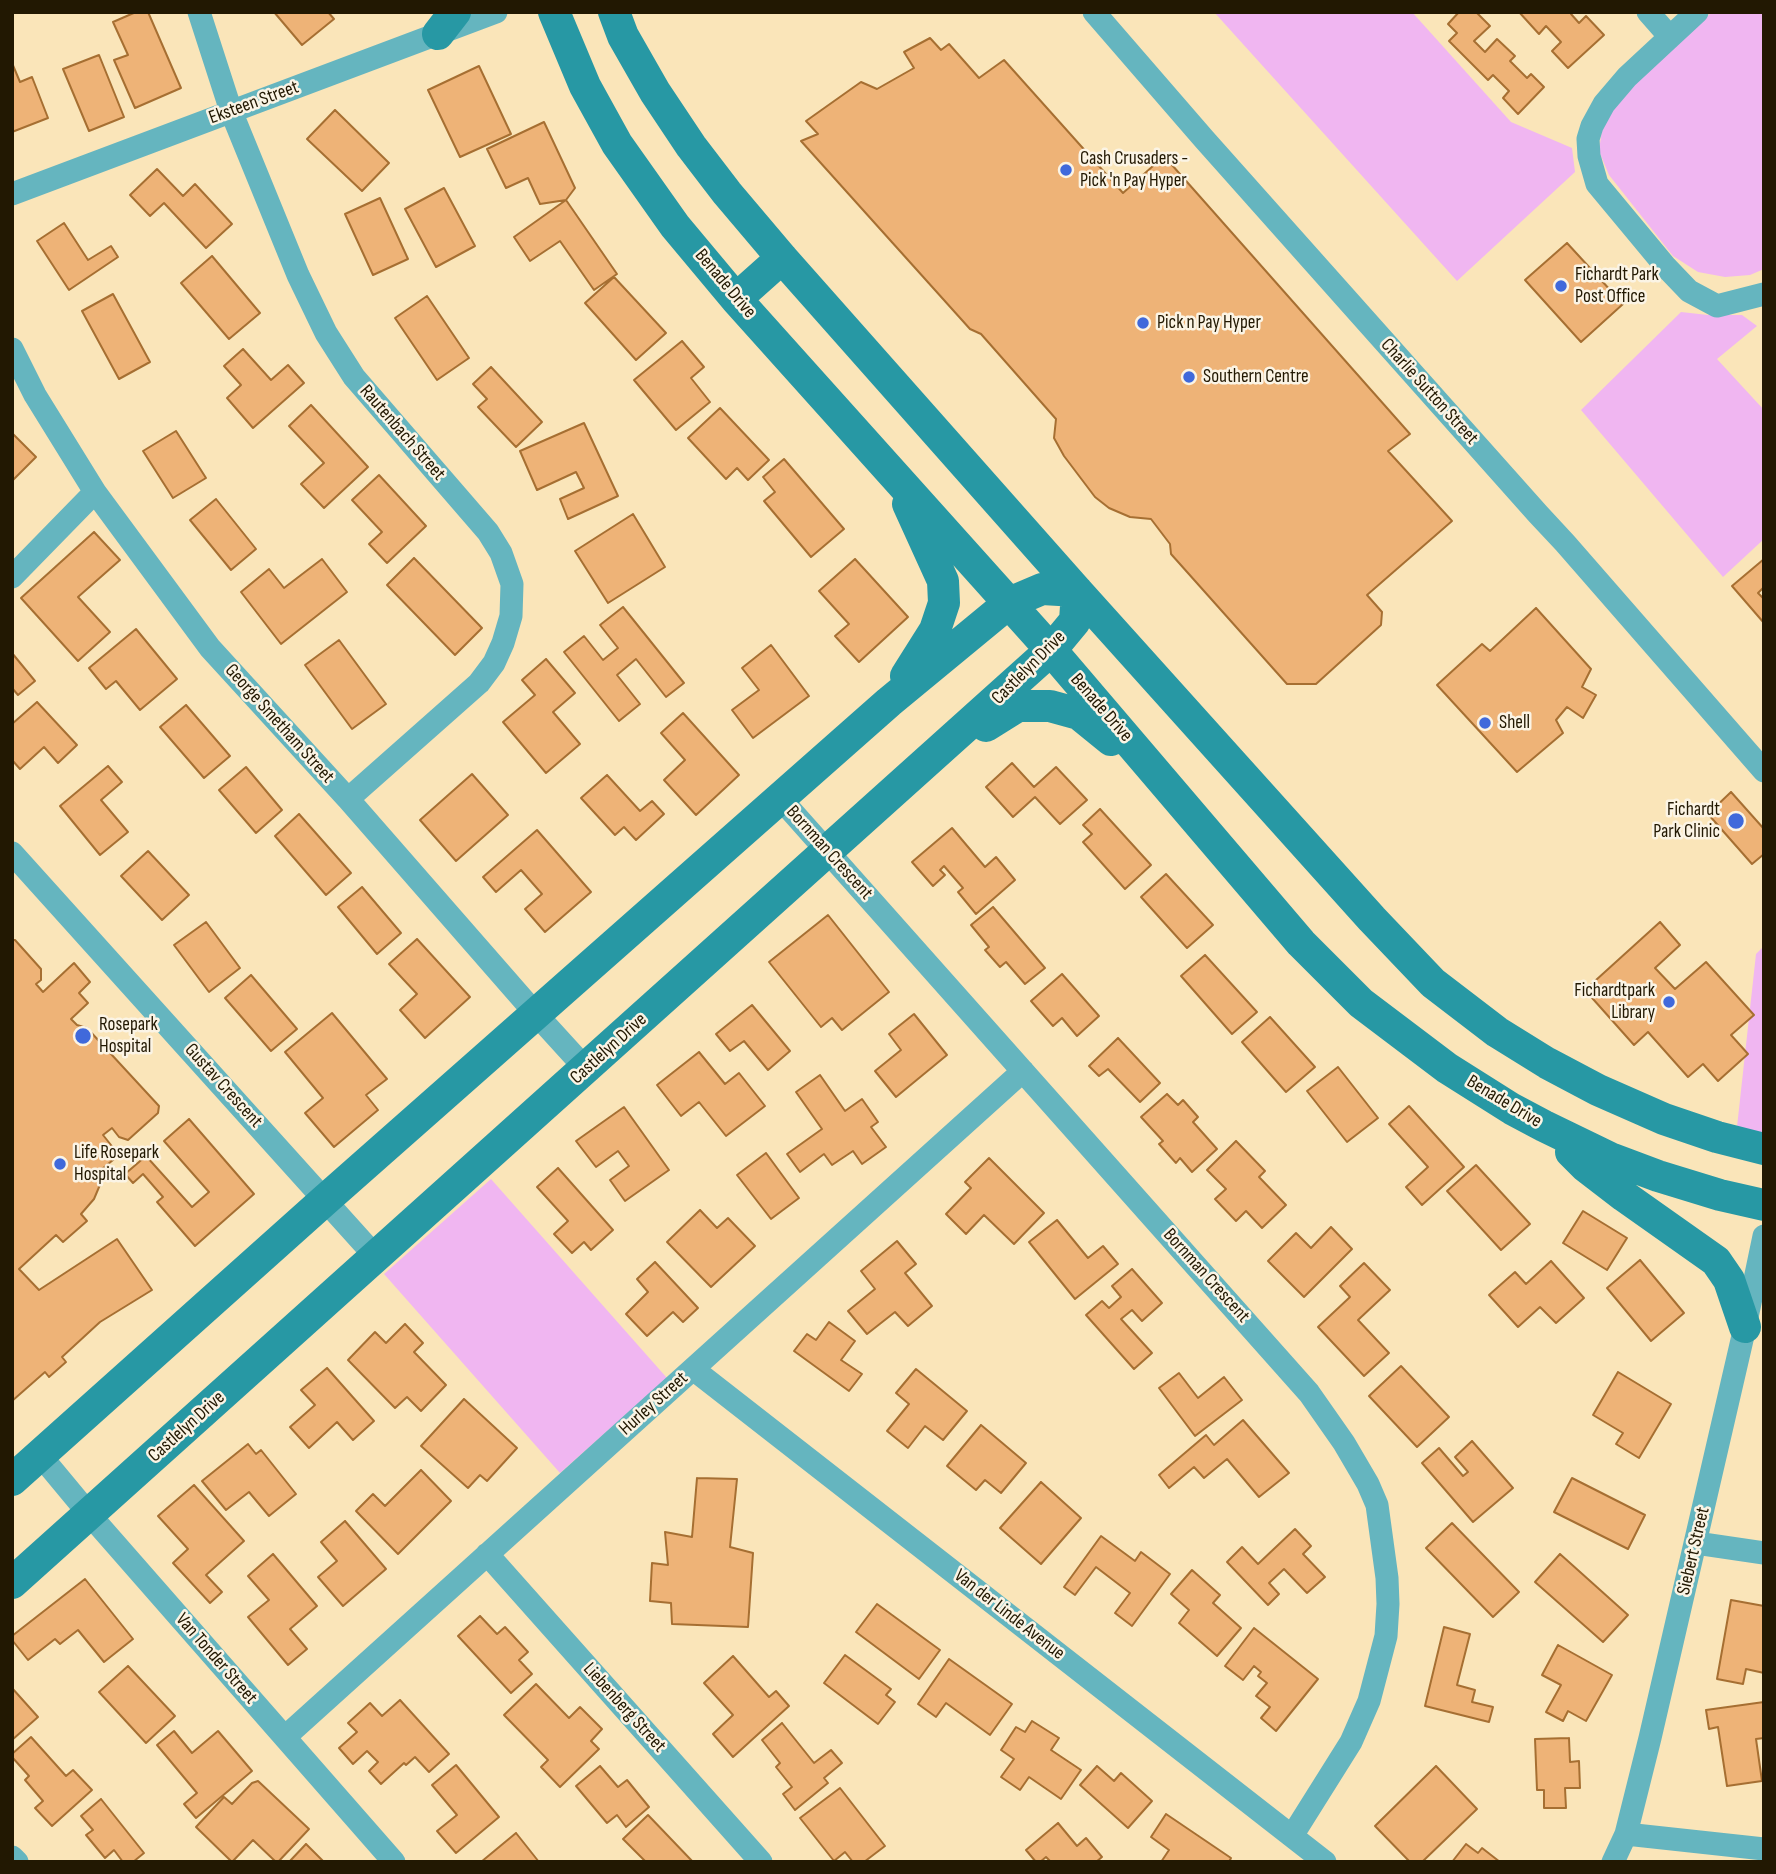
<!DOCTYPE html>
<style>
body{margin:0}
#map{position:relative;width:1776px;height:1874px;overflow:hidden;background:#fae5b9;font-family:"Sofia Sans Condensed",sans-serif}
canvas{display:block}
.frame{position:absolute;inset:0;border:14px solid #221802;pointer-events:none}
</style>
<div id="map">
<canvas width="1776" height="1874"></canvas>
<div class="frame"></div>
</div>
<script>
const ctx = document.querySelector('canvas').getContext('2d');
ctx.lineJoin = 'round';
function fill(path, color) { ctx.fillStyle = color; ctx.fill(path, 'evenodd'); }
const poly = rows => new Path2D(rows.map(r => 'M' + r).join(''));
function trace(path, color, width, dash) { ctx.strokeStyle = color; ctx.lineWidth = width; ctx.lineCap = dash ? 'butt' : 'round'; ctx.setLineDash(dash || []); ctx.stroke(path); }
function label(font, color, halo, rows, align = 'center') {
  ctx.font = font + ' "Sofia Sans Condensed",sans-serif'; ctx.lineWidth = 5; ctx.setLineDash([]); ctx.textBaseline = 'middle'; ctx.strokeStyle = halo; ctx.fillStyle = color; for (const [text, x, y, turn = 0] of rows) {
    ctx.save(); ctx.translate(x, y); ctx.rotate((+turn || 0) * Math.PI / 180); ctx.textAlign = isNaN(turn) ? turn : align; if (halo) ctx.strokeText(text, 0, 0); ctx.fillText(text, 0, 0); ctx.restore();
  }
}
fill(poly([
 [1214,12,1412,12,1511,122,1572,148,1575,172,1457,281],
 [1712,12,1764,12,1764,269,1750,275,1725,277,1698,272,1673,256,1609,175,1599,151,1602,129,1612,109,1635,83],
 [1681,312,1708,315,1742,315,1757,326,1717,359,1764,410,1764,539,1723,577,1581,410],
 [1764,946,1764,1133,1737,1127,1756,954],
 [491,1179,667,1378,560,1473,384,1274]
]), '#f0b6f1');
const building = poly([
 [136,12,148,12,181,88,135,108,114,60,128,55,113,22,136,12],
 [274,12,328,12,334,19,302,45,274,12],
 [1459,12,1476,12,1490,26,1474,41,1485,52,1497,39,1515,56,1510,61,1527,78,1531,74,1544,87,1518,114,1503,98,1509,91,1493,75,1488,80,1449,41,1457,33,1448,24,1459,12],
 [1519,12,1572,12,1571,14,1579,23,1586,16,1604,35,1568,68,1552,51,1561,42,1546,26,1539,34,1519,12],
 [930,38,941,50,949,44,979,78,1004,60,1123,193,1164,156,1410,434,1388,451,1452,521,1367,595,1382,612,1381,625,1316,684,1287,684,1171,554,1170,544,1151,519,1130,517,1109,508,1095,497,1064,456,1054,438,1056,419,981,334,970,329,801,141,818,134,806,121,861,82,877,89,914,68,904,52,930,38],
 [99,55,124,117,89,131,63,69,99,55],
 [12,63,20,82,32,77,48,118,12,132,12,63],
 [479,66,511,134,460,157,428,90,479,66],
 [335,110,389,163,362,191,307,139,335,110],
 [544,122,575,188,566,200,540,204,528,178,506,188,487,149,544,122],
 [157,169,183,196,195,184,232,224,206,248,164,203,150,216,130,195,157,169],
 [444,188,475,246,436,267,405,209,444,188],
 [380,198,408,259,373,275,345,214,380,198],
 [566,200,617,274,594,290,560,241,530,261,514,237,566,200],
 [64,223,88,260,111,246,118,257,69,290,37,241,64,223],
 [1567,243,1623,304,1581,342,1525,280,1567,243],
 [212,256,260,313,229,339,181,283,212,256],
 [614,277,666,333,636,360,585,303,614,277],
 [113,294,150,362,119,379,82,311,113,294],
 [427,296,469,358,437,380,395,318,427,296],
 [682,341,704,367,691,378,710,402,676,430,634,380,682,341],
 [243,349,271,380,288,365,304,383,253,428,227,398,241,385,224,366,243,349],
 [491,367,542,422,516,447,478,407,487,399,473,384,491,367],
 [311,405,368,467,324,508,301,484,324,463,289,426,311,405],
 [720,408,769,460,748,480,737,468,726,479,688,438,720,408],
 [584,423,618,496,568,519,560,499,584,488,576,472,537,490,520,451,584,423],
 [176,431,206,478,173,498,143,451,176,431],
 [12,433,36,457,12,481,12,433],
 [784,459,844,529,811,557,764,501,775,492,763,477,784,459],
 [379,475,426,526,387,563,369,544,382,532,352,500,379,475],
 [216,499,256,549,231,570,190,520,216,499],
 [633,514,665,567,608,603,575,551,633,514],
 [94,532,120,560,78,597,110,632,78,661,21,598,94,532],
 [414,558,482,628,455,655,387,585,414,558],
 [322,559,347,592,281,644,241,592,269,569,284,588,322,559],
 [855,559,908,617,859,662,835,636,849,624,819,591,855,559],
 [1764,559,1764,587,1758,593,1764,599,1764,623,1732,586,1764,559],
 [623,607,684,683,666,697,636,659,617,675,640,704,619,721,564,652,584,636,603,660,618,648,600,625,623,607],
 [1536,608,1591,669,1582,687,1596,695,1583,718,1567,707,1556,720,1563,733,1517,772,1437,685,1482,644,1490,651,1536,608],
 [136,629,177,679,140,710,116,681,106,689,89,668,136,629],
 [339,640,386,704,352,729,305,665,339,640],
 [771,645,809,696,753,738,732,710,759,690,742,668,771,645],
 [12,653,35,681,18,695,12,688,12,653],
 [546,659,575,693,553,712,580,744,546,773,503,722,535,695,522,680,546,659],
 [37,702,77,745,58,763,44,747,20,769,12,760,12,724,37,702],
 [186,705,230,756,204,778,160,727,186,705],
 [683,713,739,775,696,815,664,780,685,760,661,733,683,713],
 [1012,763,1034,787,1056,767,1087,800,1060,824,1035,797,1013,817,986,787,1012,763],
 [108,766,122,782,101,800,128,832,100,855,60,806,108,766],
 [246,767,282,810,256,833,219,790,246,767],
 [472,774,508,815,456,861,420,820,472,774],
 [607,775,640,811,652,801,664,814,636,840,624,827,615,835,581,798,607,775],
 [1731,792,1764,829,1764,854,1752,864,1708,814,1731,792],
 [1100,809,1151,865,1125,889,1083,842,1092,834,1083,825,1100,809],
 [299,814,351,873,326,895,275,836,299,814],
 [952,828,985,867,996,857,1015,880,976,914,958,892,963,888,944,866,940,870,945,875,933,886,912,862,952,828],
 [537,830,591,892,545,932,525,909,542,894,521,870,496,892,483,877,537,830],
 [148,851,189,895,162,920,121,876,148,851],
 [1166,874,1213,925,1187,948,1141,897,1166,874],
 [362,887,401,933,377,954,338,907,362,887],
 [993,907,1045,968,1025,984,1006,962,1000,967,985,950,989,947,971,925,993,907],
 [828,915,889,992,842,1030,832,1018,821,1027,769,962,828,915],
 [206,922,240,968,209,992,174,945,206,922],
 [1660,922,1680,945,1655,968,1675,989,1706,962,1754,1015,1731,1035,1748,1054,1718,1081,1703,1064,1688,1077,1648,1032,1634,1045,1585,990,1660,922],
 [417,939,470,997,425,1038,400,1010,417,994,389,964,417,939],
 [12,940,15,940,41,969,41,980,36,984,43,992,74,963,90,982,79,993,88,1003,71,1019,77,1025,87,1028,159,1106,158,1113,128,1140,119,1137,112,1128,103,1135,119,1155,96,1174,102,1180,94,1199,81,1214,87,1221,63,1242,56,1235,19,1269,39,1290,117,1239,152,1290,100,1322,62,1357,66,1362,49,1377,45,1372,12,1401,12,940],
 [1205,955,1257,1012,1232,1034,1181,976,1205,955],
 [1062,974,1099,1016,1077,1036,1062,1018,1053,1026,1031,1001,1062,974],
 [251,975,297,1029,271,1051,225,998,251,975],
 [752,1005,790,1051,768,1070,744,1041,730,1051,716,1034,752,1005],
 [332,1013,387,1079,366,1095,378,1110,334,1147,305,1113,323,1098,285,1052,332,1013],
 [914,1014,947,1055,896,1097,875,1071,901,1050,889,1034,914,1014],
 [1270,1017,1315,1067,1286,1092,1242,1042,1270,1017],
 [1118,1038,1160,1083,1140,1102,1108,1069,1099,1076,1089,1066,1118,1038],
 [699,1052,725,1084,739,1073,765,1106,726,1136,699,1102,681,1116,657,1085,699,1052],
 [1338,1067,1378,1118,1347,1142,1307,1091,1338,1067],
 [820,1075,845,1111,862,1099,878,1122,871,1127,886,1147,862,1164,853,1151,832,1165,824,1154,800,1172,787,1154,822,1129,796,1092,820,1075],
 [1167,1094,1178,1105,1183,1100,1198,1117,1193,1122,1217,1149,1192,1172,1180,1158,1176,1163,1159,1144,1163,1141,1141,1117,1167,1094],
 [1409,1106,1464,1167,1422,1205,1406,1187,1428,1167,1389,1124,1409,1106],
 [624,1107,669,1170,625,1201,610,1180,629,1166,618,1151,596,1167,576,1141,624,1107],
 [189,1119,254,1194,195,1246,157,1202,163,1197,143,1174,133,1183,125,1174,146,1156,192,1207,209,1192,164,1141,189,1119],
 [1236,1141,1265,1171,1259,1177,1286,1205,1262,1228,1246,1211,1236,1221,1215,1199,1226,1189,1207,1170,1236,1141],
 [766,1153,799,1198,771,1219,737,1175,766,1153],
 [989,1158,1044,1213,1014,1244,984,1215,966,1234,946,1214,971,1188,965,1182,989,1158],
 [1476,1165,1530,1224,1501,1250,1447,1191,1476,1165],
 [558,1168,613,1230,591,1250,584,1242,572,1253,554,1234,568,1221,537,1187,558,1168],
 [700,1210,717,1228,728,1218,755,1246,711,1287,667,1242,700,1210],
 [1583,1211,1627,1238,1607,1270,1563,1243,1583,1211],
 [1057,1220,1088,1258,1103,1246,1118,1264,1075,1299,1029,1242,1057,1220],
 [1331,1227,1352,1249,1304,1297,1268,1261,1296,1233,1311,1248,1331,1227],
 [897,1241,916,1264,905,1273,932,1306,908,1326,895,1312,867,1334,848,1311,875,1289,861,1271,897,1241],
 [1640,1260,1684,1313,1651,1341,1607,1288,1640,1260],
 [1551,1261,1584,1298,1556,1323,1540,1307,1518,1327,1489,1295,1515,1272,1526,1284,1551,1261],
 [655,1262,698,1308,683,1322,673,1312,647,1336,626,1314,648,1292,637,1279,655,1262],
 [1364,1263,1390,1290,1358,1320,1389,1353,1364,1376,1318,1327,1350,1297,1340,1286,1364,1263],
 [1132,1269,1162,1303,1142,1321,1132,1310,1121,1319,1152,1353,1134,1369,1086,1315,1102,1301,1109,1308,1121,1297,1112,1286,1132,1269],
 [829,1322,855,1341,841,1360,862,1374,849,1391,794,1351,807,1334,816,1340,829,1322],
 [405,1324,423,1343,414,1352,446,1385,421,1411,407,1397,395,1408,348,1360,375,1332,386,1343,405,1324],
 [1401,1366,1449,1417,1417,1447,1369,1396,1401,1366],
 [327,1368,374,1421,353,1440,337,1422,309,1448,290,1427,315,1405,301,1390,327,1368],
 [916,1369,967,1411,943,1440,925,1426,908,1448,887,1431,909,1404,896,1393,916,1369],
 [1618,1372,1671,1404,1639,1458,1616,1444,1623,1433,1593,1415,1618,1372],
 [1179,1373,1198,1398,1224,1377,1242,1400,1195,1436,1159,1388,1179,1373],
 [464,1399,517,1448,487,1481,480,1475,468,1488,421,1446,464,1399],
 [1243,1420,1289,1473,1259,1497,1227,1459,1204,1478,1194,1467,1169,1488,1159,1475,1206,1435,1214,1445,1243,1420],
 [981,1425,1026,1463,1001,1493,985,1480,976,1490,947,1466,981,1425],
 [1472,1441,1513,1488,1473,1522,1422,1463,1439,1448,1463,1476,1468,1472,1455,1457,1472,1441],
 [248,1444,256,1454,261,1450,296,1494,269,1516,249,1492,226,1510,202,1481,248,1444],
 [421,1470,451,1501,398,1554,356,1511,373,1494,385,1506,421,1470],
 [697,1478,737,1479,730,1547,753,1553,748,1627,672,1624,671,1603,650,1601,652,1563,668,1565,665,1532,692,1537,697,1478],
 [1572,1478,1645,1515,1628,1549,1554,1512,1572,1478],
 [1041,1482,1081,1518,1041,1564,1000,1528,1041,1482],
 [194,1485,244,1541,206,1575,222,1592,210,1603,173,1563,188,1549,158,1516,194,1485],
 [345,1521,386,1569,343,1606,318,1577,337,1561,321,1542,345,1521],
 [1452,1523,1519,1592,1493,1617,1426,1548,1452,1523],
 [1295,1529,1311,1546,1303,1554,1325,1577,1307,1593,1284,1569,1269,1583,1279,1594,1268,1605,1227,1562,1242,1547,1258,1564,1295,1529],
 [1101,1536,1135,1561,1141,1552,1170,1574,1132,1626,1115,1613,1130,1593,1096,1567,1075,1595,1064,1587,1101,1536],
 [273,1554,317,1606,290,1629,307,1649,288,1665,248,1617,269,1600,248,1576,273,1554],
 [1560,1554,1628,1615,1603,1642,1535,1582,1560,1554],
 [1192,1570,1220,1595,1213,1603,1241,1628,1217,1656,1179,1623,1189,1610,1171,1594,1192,1570],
 [85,1579,133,1639,104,1662,78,1630,60,1644,55,1639,28,1660,12,1640,12,1636,85,1579],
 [1731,1600,1764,1606,1764,1673,1746,1669,1743,1684,1717,1679,1731,1600],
 [877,1604,940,1650,919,1679,856,1632,877,1604],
 [480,1616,497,1634,505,1627,528,1652,519,1660,532,1674,511,1693,458,1636,480,1616],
 [1444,1627,1470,1634,1457,1685,1475,1690,1472,1702,1493,1707,1489,1722,1425,1706,1444,1627],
 [1254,1628,1318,1679,1276,1731,1261,1718,1270,1707,1256,1696,1267,1683,1258,1676,1261,1672,1254,1666,1243,1680,1225,1666,1254,1628],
 [1558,1645,1612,1675,1586,1721,1568,1711,1563,1721,1546,1712,1561,1685,1542,1675,1558,1645],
 [845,1655,891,1689,886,1695,895,1702,878,1724,824,1683,845,1655],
 [733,1656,769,1697,776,1691,789,1706,733,1757,713,1734,733,1715,704,1683,733,1656],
 [949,1659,1012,1704,990,1735,946,1703,936,1717,918,1704,949,1659],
 [128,1666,175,1716,146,1743,99,1692,128,1666],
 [536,1684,569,1718,580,1707,602,1729,591,1741,599,1749,560,1787,541,1767,548,1760,504,1715,536,1684],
 [12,1688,38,1717,12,1740,12,1688],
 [400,1700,449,1754,429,1772,415,1757,406,1765,404,1763,381,1784,369,1771,378,1762,367,1751,353,1764,339,1748,357,1732,348,1723,370,1703,382,1716,400,1700],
 [1764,1702,1764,1738,1756,1739,1762,1781,1727,1786,1718,1727,1709,1729,1706,1710,1764,1702],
 [1032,1721,1059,1738,1051,1750,1081,1770,1061,1799,1029,1777,1020,1790,1001,1777,1014,1759,1001,1750,1016,1727,1025,1732,1032,1721],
 [782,1723,814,1763,831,1750,842,1763,824,1778,828,1783,795,1810,783,1794,792,1787,776,1767,780,1763,762,1740,782,1723],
 [174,1731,192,1753,218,1731,252,1771,196,1818,184,1804,197,1793,157,1745,174,1731],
 [31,1737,66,1776,73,1770,92,1790,52,1826,35,1808,43,1801,25,1780,29,1776,12,1757,12,1754,31,1737],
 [1569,1738,1570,1762,1579,1761,1580,1788,1565,1788,1566,1808,1544,1808,1544,1790,1537,1790,1535,1739,1569,1738],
 [456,1765,499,1817,456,1853,437,1831,457,1815,432,1785,456,1765],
 [600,1766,618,1787,627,1780,649,1807,626,1827,617,1815,607,1823,576,1786,600,1766],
 [1097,1766,1114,1781,1121,1773,1152,1801,1128,1828,1080,1785,1097,1766],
 [1436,1766,1477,1809,1422,1862,1410,1862,1375,1826,1436,1766],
 [258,1781,309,1829,278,1862,276,1862,253,1840,232,1862,196,1827,224,1797,232,1804,252,1783,258,1781],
 [840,1788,885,1846,864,1862,853,1862,845,1852,834,1861,800,1818,840,1788],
 [101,1799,144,1853,133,1862,123,1862,114,1850,105,1858,86,1835,93,1830,81,1816,101,1799],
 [1166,1814,1231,1858,1229,1862,1161,1862,1169,1850,1151,1837,1166,1814],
 [648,1815,693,1862,644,1862,645,1861,623,1839,648,1815],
 [1058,1823,1077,1846,1086,1838,1102,1857,1096,1862,1051,1862,1046,1857,1040,1862,1036,1862,1026,1850,1058,1823],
 [516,1833,539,1862,481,1862,516,1833],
 [306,1844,324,1862,289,1862,306,1844],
 [1466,1844,1478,1853,1482,1848,1500,1862,1452,1862,1466,1844]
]);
fill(building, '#eeb377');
trace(building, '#a66f32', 2);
trace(poly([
 [199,12,231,111,298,275,326,333,354,377,488,532,501,553,512,584,511,616,503,643,494,663,479,683,348,799],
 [1094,12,1204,139,1538,514,1565,543,1764,771],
 [1648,12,1670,37],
 [1697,12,1627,77,1604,104,1592,126,1588,139,1589,156,1597,184,1666,267,1689,291,1717,306,1764,294],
 [12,194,496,12],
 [12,349,35,395,95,492,210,648,348,799,535,1013,586,1069],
 [12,577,95,492],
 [779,797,1309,1393,1344,1443,1368,1484,1377,1505,1387,1578,1388,1604,1386,1636,1369,1701,1351,1742,1292,1836],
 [12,853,376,1257],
 [693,1369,1325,1862],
 [40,1455,89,1514,394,1862],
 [1696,1543,1764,1553],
 [487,1554,761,1862],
 [285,1737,1023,1071],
 [1626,1834,1764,1849],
 [12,1857,17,1862],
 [1613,1862,1626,1834,1650,1738,1745,1327,1764,1236]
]), '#65b5bf', 23);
trace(poly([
 [554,12,585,86,617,144,675,226,736,299,1051,650,1301,943,1361,1003,1447,1068,1512,1109,1544,1126,1610,1158,1658,1176,1720,1195,1764,1205],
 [614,12,623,36,655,92,691,146,727,193,782,258,1077,591,1372,919,1433,983,1497,1032,1547,1063,1598,1090,1664,1119,1717,1137,1764,1149],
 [438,34,455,12],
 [736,299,782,258],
 [906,676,935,630,944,603,943,581,908,504],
 [986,726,1018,706,1050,706,1079,714,1111,740],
 [1571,1152,1585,1166,1624,1196,1716,1261,1729,1280,1745,1327],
 [12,1480,325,1200,889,702,1009,603,1042,589,1077,591],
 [12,1583,1051,650,1075,621,1077,591]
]), '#2798a4', 32);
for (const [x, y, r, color] of [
 [1066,170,7,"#4069db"],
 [1561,286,7,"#4069db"],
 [1143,323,7,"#4069db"],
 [1189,377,7,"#4069db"],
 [1485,723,7,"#4069db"],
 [1736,821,9,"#4069db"],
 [1669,1002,7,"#4069db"],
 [83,1036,9,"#4069db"],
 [60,1164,7,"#4069db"]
]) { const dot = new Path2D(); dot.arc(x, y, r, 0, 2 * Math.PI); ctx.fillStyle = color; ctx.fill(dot); trace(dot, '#fbf4e5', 2.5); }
label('19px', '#221802', '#fbf4e5', [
 ["Eksteen Street",254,103,-20],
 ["Benade Drive",725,284,50],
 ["Charlie Sutton Street",1429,392,48],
 ["Rautenbach Street",402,433,49],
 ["Castlelyn Drive",1029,668,-45],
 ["Benade Drive",1101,708,49],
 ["George Smetham Street",279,724,48],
 ["Bornman Crescent",829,853,48],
 ["Castlelyn Drive",609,1049,-42],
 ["Gustav Crescent",223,1086,48],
 ["Benade Drive",1504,1102,31],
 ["Bornman Crescent",1206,1276,48],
 ["Hurley Street",654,1404,-42],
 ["Castlelyn Drive",187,1427,-42],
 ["Siebert Street",1694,1551,-77],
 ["Van der Linde Avenue",1009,1615,38],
 ["Van Tonder Street",216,1659,49],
 ["Liebenberg Street",624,1708,48]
]);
label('19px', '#221802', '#fbf4e5', [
 ["Cash Crusaders -",1080,159],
 ["Pick 'n Pay Hyper",1080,181],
 ["Fichardt Park",1575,275],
 ["Post Office",1575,297],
 ["Pick n Pay Hyper",1157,323],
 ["Southern Centre",1203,377],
 ["Shell",1499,723],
 ["Fichardt",1720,810,"right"],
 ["Park Clinic",1720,832,"right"],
 ["Fichardtpark",1655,991,"right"],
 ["Library",1655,1013,"right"],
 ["Rosepark",99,1025],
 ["Hospital",99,1047],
 ["Life Rosepark",74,1153],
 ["Hospital",74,1175]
], 'left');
</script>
